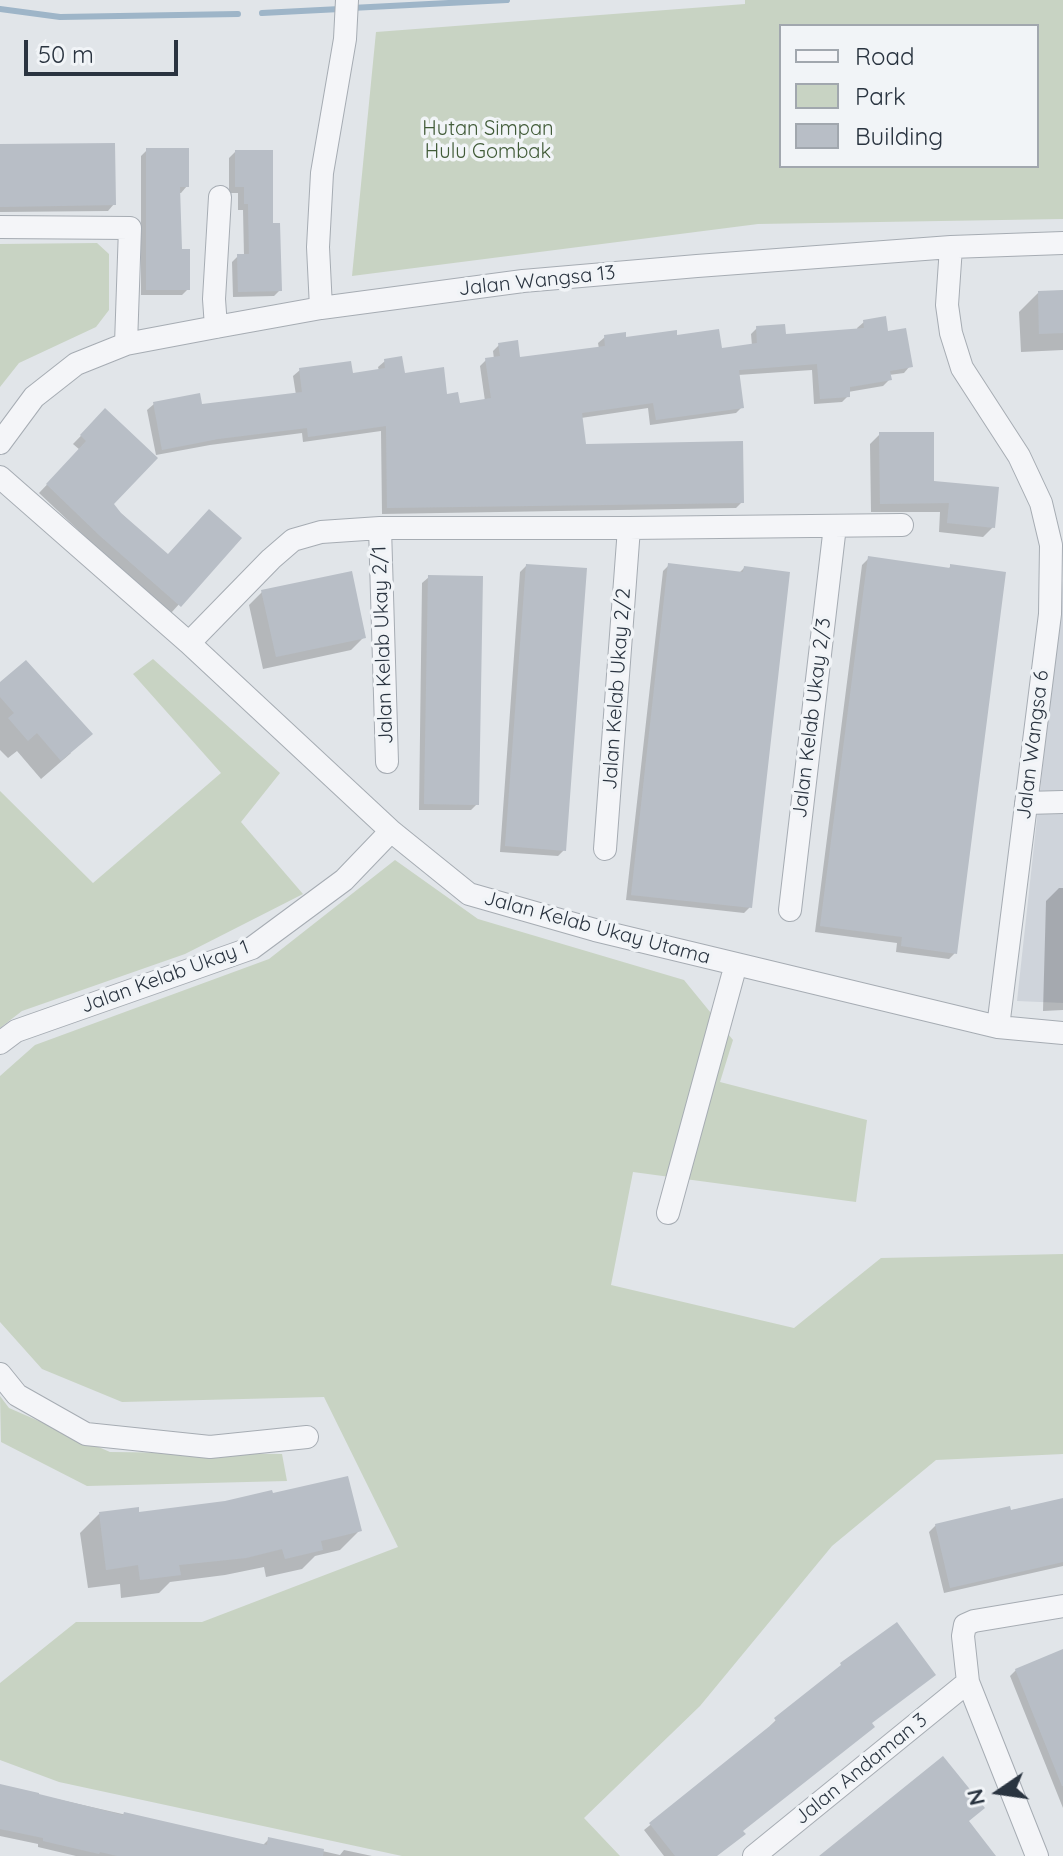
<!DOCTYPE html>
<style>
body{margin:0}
#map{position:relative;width:1063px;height:1856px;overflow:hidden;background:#e1e5e9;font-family:Quicksand,sans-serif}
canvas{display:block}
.legend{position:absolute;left:779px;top:24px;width:260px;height:144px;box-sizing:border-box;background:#f1f4f7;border:2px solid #a1a7ae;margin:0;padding:10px 14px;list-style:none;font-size:24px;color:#2a3440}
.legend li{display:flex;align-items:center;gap:16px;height:40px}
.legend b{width:40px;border:2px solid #a1a7ae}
.north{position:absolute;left:959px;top:1752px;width:80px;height:80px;-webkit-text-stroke:6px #f1f4f7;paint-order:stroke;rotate:257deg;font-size:22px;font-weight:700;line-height:32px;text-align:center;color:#2a3440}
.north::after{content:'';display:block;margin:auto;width:28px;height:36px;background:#2a3440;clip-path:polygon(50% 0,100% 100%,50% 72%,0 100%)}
.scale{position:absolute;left:24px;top:40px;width:154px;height:36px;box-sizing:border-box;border:4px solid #2a3440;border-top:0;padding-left:10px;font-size:24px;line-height:28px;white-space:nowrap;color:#2a3440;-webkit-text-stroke:6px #f1f4f7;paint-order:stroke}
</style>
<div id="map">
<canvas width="1063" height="1856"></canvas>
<ul class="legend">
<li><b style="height:10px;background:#f4f5f8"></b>Road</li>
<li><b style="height:22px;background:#c8d3c3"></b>Park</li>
<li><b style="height:22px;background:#b8bec6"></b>Building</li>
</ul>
<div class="north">N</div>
<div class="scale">50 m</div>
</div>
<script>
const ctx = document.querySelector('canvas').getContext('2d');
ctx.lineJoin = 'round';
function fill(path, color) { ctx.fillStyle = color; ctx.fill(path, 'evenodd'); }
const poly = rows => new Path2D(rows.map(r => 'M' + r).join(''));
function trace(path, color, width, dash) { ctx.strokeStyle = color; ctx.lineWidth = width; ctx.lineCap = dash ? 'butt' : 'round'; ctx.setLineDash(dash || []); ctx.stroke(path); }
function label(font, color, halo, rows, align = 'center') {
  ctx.font = font + ' Quicksand,sans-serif'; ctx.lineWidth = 7; ctx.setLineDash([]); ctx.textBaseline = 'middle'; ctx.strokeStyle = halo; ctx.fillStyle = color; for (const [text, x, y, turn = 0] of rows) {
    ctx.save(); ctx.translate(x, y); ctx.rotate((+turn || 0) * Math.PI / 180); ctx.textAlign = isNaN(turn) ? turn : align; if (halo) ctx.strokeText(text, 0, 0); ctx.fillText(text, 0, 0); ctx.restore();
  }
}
fill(poly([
 [1063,581,1063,1003,1017,1001]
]), '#cfd4db');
fill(poly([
 [745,0,1063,0,1063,219,758,224,352,276,376,32,745,4],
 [781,26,1037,26,1037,166,781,166],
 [97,243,109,254,109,310,96,327,19,363,0,387,0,244],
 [153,659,280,773,241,822,303,894,185,954,22,1011,0,1028,0,791,93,883,221,773,133,674],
 [395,860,478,919,684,980,733,1040,720,1082,867,1120,856,1202,633,1172,611,1285,794,1328,881,1258,1063,1254,1063,1454,936,1460,832,1546,700,1706,584,1818,620,1856,402,1856,59,1782,0,1760,0,1683,76,1622,202,1622,398,1547,324,1397,122,1402,42,1369,0,1322,0,1076,35,1045,269,959],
 [0,1396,9,1408,110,1452,282,1454,287,1481,87,1486,1,1442]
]), '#c8d3c3');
fill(poly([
 [0,146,114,204,108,211,0,212],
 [147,150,187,186,181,193,178,193,180,251,188,289,182,295,141,295,141,156],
 [235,152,271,225,280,290,274,296,233,297,232,262,238,256,244,256,243,210,238,210,238,193,229,193,229,158],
 [1063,292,1063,350,1021,352,1019,312,1038,293],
 [864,322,886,333,910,366,904,373,889,375,889,380,883,386,848,392,848,396,842,402,814,404,812,370,738,375,742,407,736,413,650,425,648,408,581,418,585,446,742,502,736,508,382,514,381,431,303,442,302,433,210,445,156,455,147,410,154,404,200,406,296,395,293,376,300,370,351,375,379,371,378,367,385,361,403,375,446,396,458,405,485,401,480,366,486,360,494,359,493,351,499,345,519,360,599,349,598,343,605,337,625,339,676,338,720,350,752,346,751,334,757,328,784,336,858,331,857,328],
 [105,411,111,504,168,557,239,538,171,613,92,543,39,493,80,450,73,444],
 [880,434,932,483,993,527,983,537,939,532,940,512,871,512,870,444],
 [868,559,948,569,951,566,955,953,949,959,896,952,897,943,815,932,862,565],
 [669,565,739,573,744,568,750,907,744,913,626,900,663,571],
 [526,566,564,850,558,856,500,852,520,572],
 [429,577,477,804,471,810,419,810,422,583],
 [262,592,364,637,351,650,263,669,249,605],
 [0,685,71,753,41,779,17,751,8,758,0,750],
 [1059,888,1063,888,1063,1010,1043,1011,1046,901],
 [1063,1500,1063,1566,944,1593,929,1532,936,1525],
 [99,1514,138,1514,359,1531,340,1550,315,1556,302,1569,266,1577,264,1567,225,1575,170,1582,159,1593,121,1598,120,1584,88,1588,80,1533],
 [1063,1651,1063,1808,1010,1676,1016,1670],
 [776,1720,870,1724,741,1832,716,1856,664,1856,644,1830,771,1728,770,1726],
 [0,1786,262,1846,269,1839,340,1855,344,1850,372,1856,76,1856,38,1847,38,1844,0,1836]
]), '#0003');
trace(poly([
 [351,8,507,0],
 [0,9,60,17,238,14],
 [262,13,340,9]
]), '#9eb5c8', 6);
fill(poly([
 [115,143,116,205,0,207,0,144],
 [146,148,189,148,189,187,180,187,182,249,190,249,190,290,146,290],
 [235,150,273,150,273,223,280,223,282,291,238,292,237,254,249,254,248,204,244,204,244,187,235,187],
 [1063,290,1063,333,1039,334,1038,291],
 [886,316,888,331,906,328,913,367,890,371,892,380,850,387,850,397,820,399,817,364,739,370,744,408,656,420,653,403,582,413,586,444,743,441,744,503,387,508,386,426,308,437,307,428,218,439,162,450,153,402,200,393,202,404,302,392,299,368,351,361,353,373,385,368,384,359,402,356,405,373,444,367,447,394,458,392,460,403,491,398,485,358,500,356,498,343,518,340,520,357,605,346,604,335,626,332,626,337,677,330,677,335,719,329,722,348,757,343,756,326,785,324,786,334,864,328,863,320],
 [105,408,158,458,114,504,121,513,168,554,209,509,242,538,181,607,100,536,46,484,86,441,80,435],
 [879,432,934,432,934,481,999,487,995,528,947,523,949,503,880,504],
 [868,556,950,568,950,564,1006,572,957,954,901,946,902,937,820,926],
 [668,563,743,572,744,566,790,572,752,908,631,895],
 [526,564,587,568,566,851,505,846],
 [352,571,366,638,276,657,261,590],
 [428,575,483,576,479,805,424,804],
 [26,660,93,734,61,761,37,733,28,741,8,718,14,713,0,697,0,682],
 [348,1476,362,1531,321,1541,323,1550,285,1559,282,1549,246,1558,179,1565,181,1575,140,1580,138,1565,106,1570,99,1512,139,1507,139,1512,225,1501,272,1490,273,1493],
 [1063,1498,1063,1562,950,1588,935,1524,1010,1506,1011,1510],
 [897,1622,936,1675,872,1723,875,1727,743,1831,746,1834,717,1856,675,1856,649,1823,776,1721,774,1718,841,1665,840,1663],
 [1063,1649,1063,1786,1062,1786,1015,1669],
 [943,1756,985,1808,969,1821,996,1856,819,1856],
 [0,1784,39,1793,39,1794,123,1815,124,1812,267,1845,268,1837,324,1849,323,1856,117,1856,100,1852,99,1854,43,1841,43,1838,0,1829]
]), '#b8bec6');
const minor = poly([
 [0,227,130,228,126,344],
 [951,247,947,305,951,333,962,368,1019,456,1041,503,1051,545,1050,614,998,1027],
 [321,308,318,247,322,173,345,39,347,0],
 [216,327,214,299,220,197],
 [0,443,34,397,76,364,126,344,216,327,321,308,523,281,697,266,951,247,1063,243],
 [0,477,189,643,391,831,469,894,595,930,998,1027,1063,1033],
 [380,528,387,762],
 [189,643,271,559,293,540,321,532,380,528,629,528,902,525],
 [1026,803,1063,802],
 [605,849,629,528],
 [790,910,835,526],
 [0,1043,16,1031,252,948,344,880,391,831],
 [668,1213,736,964],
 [0,1374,17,1395,86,1434,210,1447,307,1437],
 [754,1856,968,1682],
 [1037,1856,968,1682,963,1636,965,1625,974,1621,1063,1606]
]);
trace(minor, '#a6acb3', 24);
trace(minor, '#f4f5f8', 22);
label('20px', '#415b38', '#f1f4f7', [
 ["Hutan Simpan",488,129],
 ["Hulu Gombak",488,152]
]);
label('20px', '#2a3440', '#f1f4f7', [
 ["Jalan Wangsa 13",537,281,-6],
 ["Jalan Kelab Ukay 2/1",383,645,-92],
 ["Jalan Kelab Ukay 2/2",617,689,-86],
 ["Jalan Kelab Ukay 2/3",812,718,-83],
 ["Jalan Wangsa 6",1033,745,-83],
 ["Jalan Kelab Ukay Utama",597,928,15],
 ["Jalan Kelab Ukay 1",165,977,-20],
 ["Jalan Andaman 3",861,1769,-39]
]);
</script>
